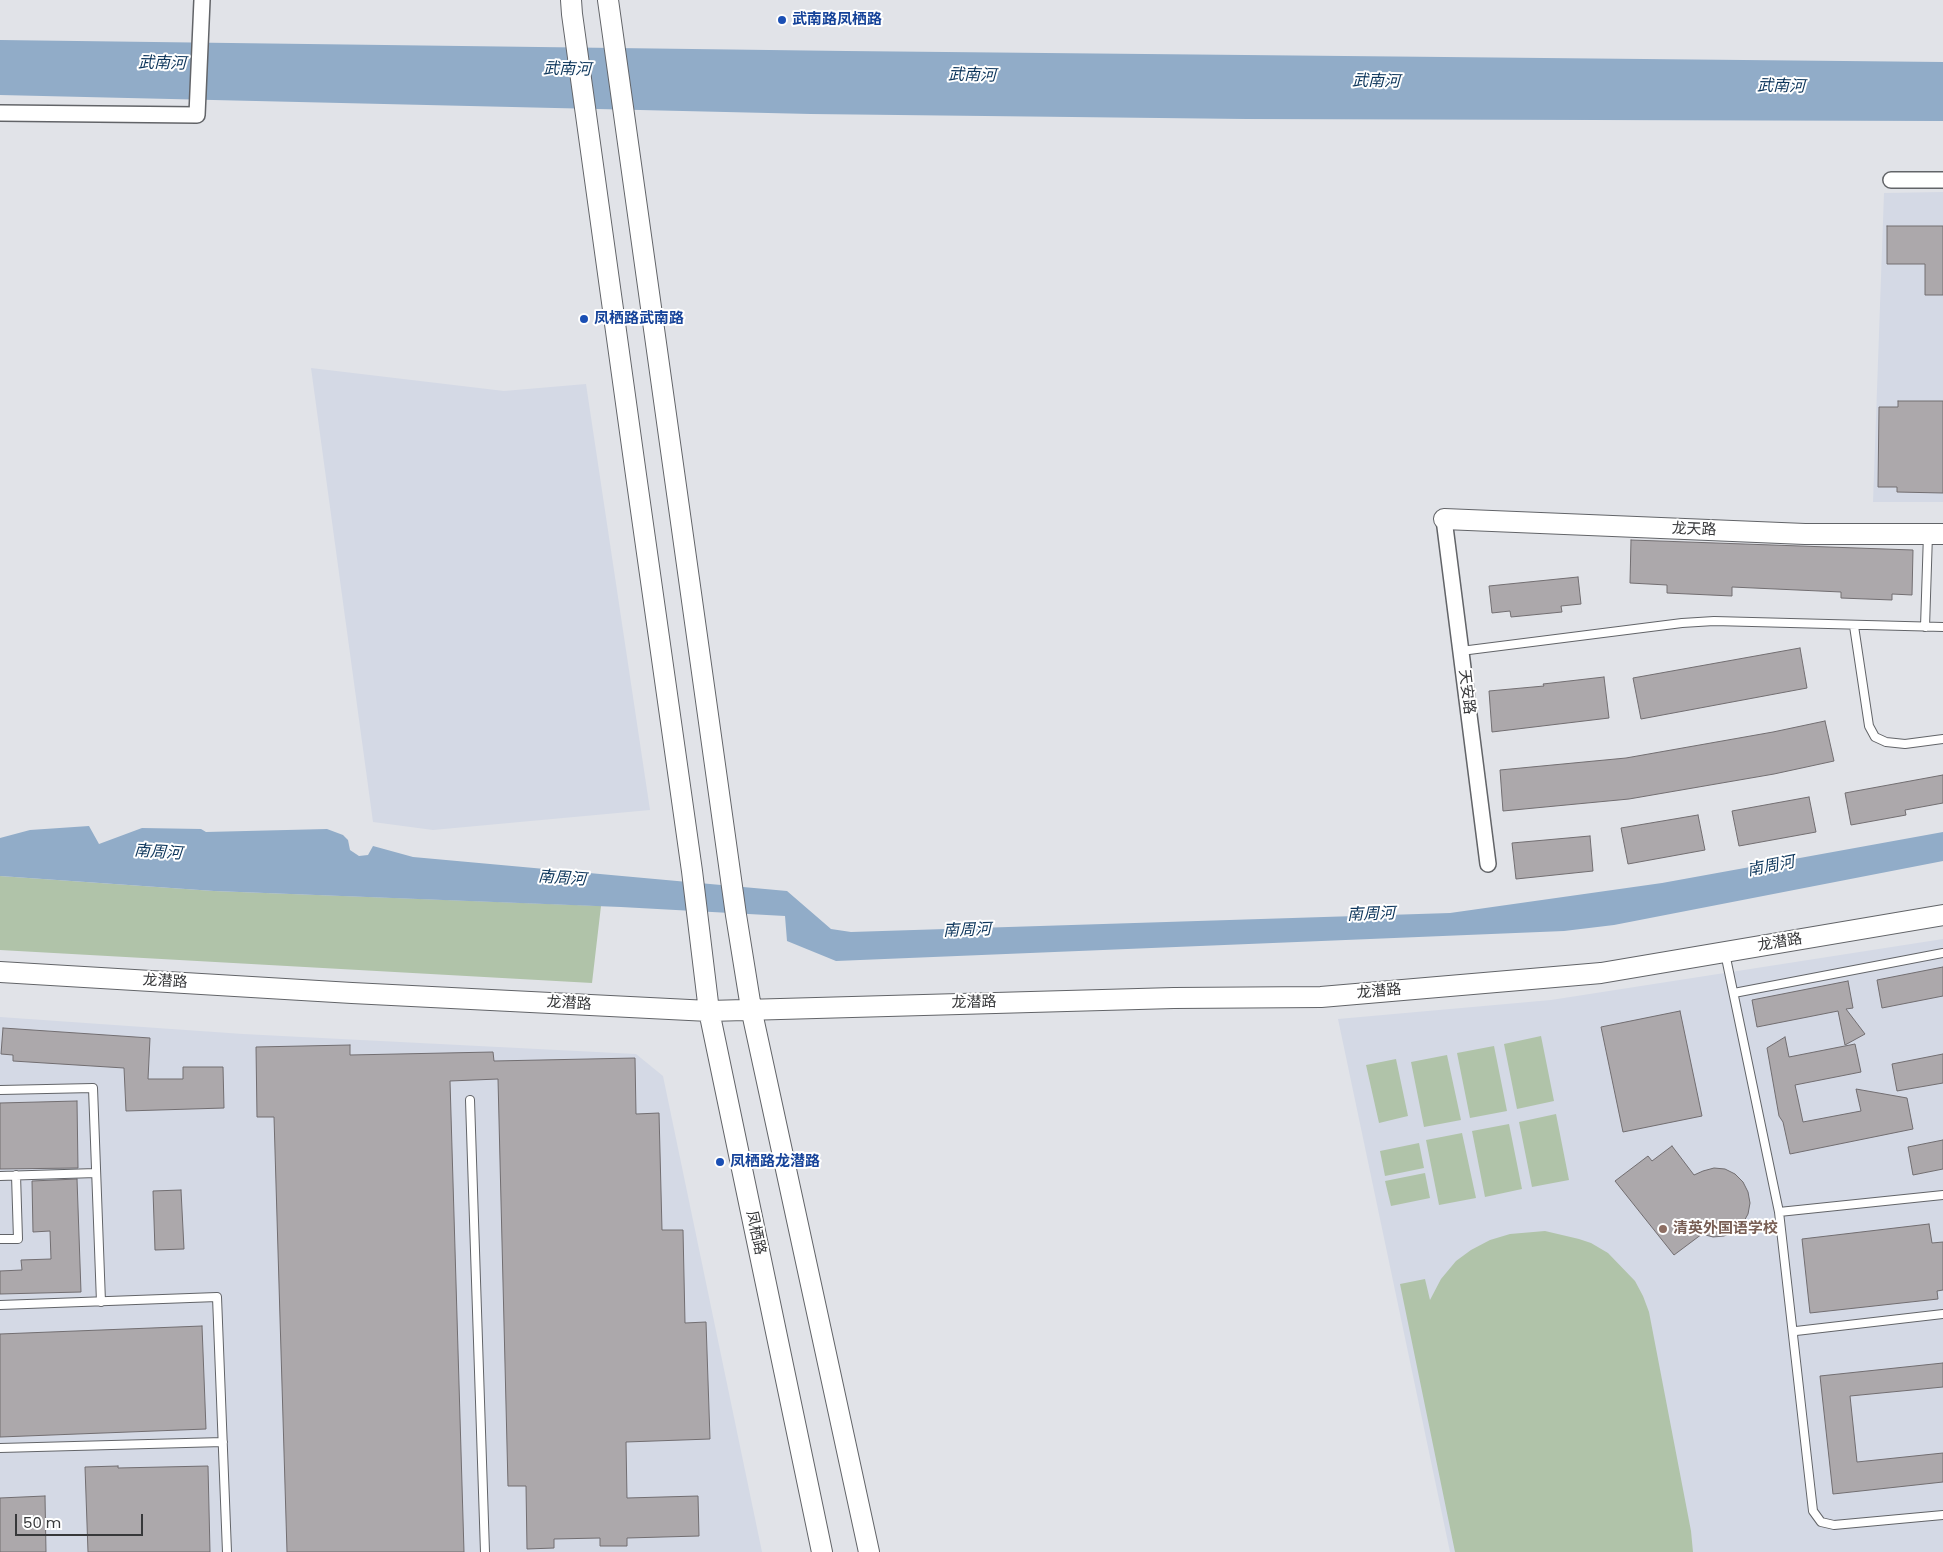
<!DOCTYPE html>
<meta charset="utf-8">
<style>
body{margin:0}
#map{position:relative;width:1943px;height:1552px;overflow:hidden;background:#e1e3e8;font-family:Poppins,sans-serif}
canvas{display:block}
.scale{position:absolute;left:15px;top:1514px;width:128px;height:22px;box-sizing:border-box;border:2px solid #37383a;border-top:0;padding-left:6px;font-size:15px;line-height:18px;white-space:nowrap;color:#37383a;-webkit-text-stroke:4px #fff;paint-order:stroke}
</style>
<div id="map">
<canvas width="1943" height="1552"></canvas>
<div class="scale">50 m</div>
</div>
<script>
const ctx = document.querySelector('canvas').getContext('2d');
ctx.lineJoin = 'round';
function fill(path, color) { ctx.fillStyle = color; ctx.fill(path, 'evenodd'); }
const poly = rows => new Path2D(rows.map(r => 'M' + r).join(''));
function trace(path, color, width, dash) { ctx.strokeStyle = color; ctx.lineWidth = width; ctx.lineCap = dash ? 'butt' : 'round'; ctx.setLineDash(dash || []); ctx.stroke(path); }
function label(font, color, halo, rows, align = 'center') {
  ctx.font = font + ' Poppins,"Noto Sans SC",sans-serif'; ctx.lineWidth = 4; ctx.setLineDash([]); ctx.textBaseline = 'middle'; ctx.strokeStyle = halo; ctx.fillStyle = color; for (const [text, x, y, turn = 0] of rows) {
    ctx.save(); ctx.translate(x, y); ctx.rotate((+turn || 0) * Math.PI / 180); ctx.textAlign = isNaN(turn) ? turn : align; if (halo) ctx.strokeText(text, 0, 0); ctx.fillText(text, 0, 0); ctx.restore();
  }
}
fill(poly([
 [1943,192,1943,502,1873,502,1884,193],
 [311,368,504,391,586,384,650,810,433,830,373,822],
 [1943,939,1943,1552,1450,1552,1338,1019,1551,1000],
 [0,1017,243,1034,636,1054,663,1076,762,1552,0,1552]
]), '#d4d9e5');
fill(poly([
 [0,876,214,891,601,906,592,983,0,950],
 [1541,1036,1554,1101,1517,1109,1504,1044],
 [1494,1046,1507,1111,1470,1118,1457,1053],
 [1447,1055,1461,1120,1424,1127,1411,1062],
 [1396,1059,1408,1116,1379,1123,1366,1065],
 [1556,1114,1569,1180,1532,1187,1519,1122],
 [1509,1124,1522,1189,1485,1197,1472,1131],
 [1462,1133,1476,1198,1439,1205,1426,1140],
 [1419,1143,1424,1168,1385,1176,1380,1151],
 [1425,1173,1430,1198,1391,1206,1385,1181],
 [1545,1231,1579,1239,1591,1243,1608,1253,1635,1281,1643,1296,1649,1312,1691,1531,1693,1552,1455,1552,1400,1284,1425,1279,1430,1300,1441,1279,1456,1261,1471,1250,1490,1240,1510,1234]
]), '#b0c3a9');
fill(poly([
 [0,40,846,51,1943,62,1943,121,1246,119,811,114,0,95],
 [89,826,99,844,142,828,201,829,206,832,327,829,343,835,348,840,350,850,359,856,368,855,373,846,413,857,787,891,831,929,851,932,1450,913,1662,883,1943,832,1943,861,1614,925,1564,931,836,961,787,941,785,916,621,907,214,891,0,876,0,838,30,830]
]), '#91acc8');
const building = poly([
 [1887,226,1943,226,1943,295,1925,295,1925,264,1887,264,1887,226],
 [1898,401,1943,401,1943,493,1897,492,1897,487,1878,487,1879,407,1898,407,1898,401],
 [1631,540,1913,550,1912,595,1892,594,1892,600,1841,598,1841,592,1732,587,1732,596,1667,593,1667,585,1630,583,1631,540],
 [1578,577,1581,604,1561,606,1562,612,1511,617,1510,611,1492,613,1489,586,1578,577],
 [1800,648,1807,688,1641,719,1633,678,1800,648],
 [1604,677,1609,718,1492,732,1489,691,1544,686,1543,684,1604,677],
 [1825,721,1834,761,1774,774,1629,799,1503,811,1500,770,1626,758,1773,732,1825,721],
 [1943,775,1943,803,1905,810,1906,815,1851,825,1845,793,1943,775],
 [1809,797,1816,832,1739,846,1732,811,1809,797],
 [1698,815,1705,850,1628,864,1621,828,1698,815],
 [1590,836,1593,871,1516,879,1512,843,1590,836],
 [1943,967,1943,996,1882,1008,1877,980,1943,967],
 [1848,981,1853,1008,1846,1009,1865,1034,1845,1045,1838,1011,1757,1027,1752,1000,1848,981],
 [1680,1011,1702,1116,1623,1132,1601,1027,1680,1011],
 [3,1028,150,1038,148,1079,183,1079,183,1067,223,1067,224,1108,126,1111,124,1068,13,1061,13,1055,1,1054,3,1028],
 [1785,1037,1789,1057,1855,1044,1861,1072,1795,1085,1803,1122,1861,1111,1856,1089,1907,1098,1913,1129,1790,1154,1783,1122,1779,1116,1767,1048,1785,1037],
 [350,1045,350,1055,493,1052,494,1061,635,1058,636,1114,659,1113,662,1230,683,1230,685,1323,706,1322,710,1439,626,1442,627,1498,698,1496,699,1536,627,1538,627,1546,600,1546,600,1538,554,1539,554,1548,527,1549,526,1486,508,1486,498,1079,450,1081,464,1552,287,1552,274,1117,257,1117,256,1047,350,1045],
 [1943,1054,1943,1083,1897,1091,1892,1064,1943,1054],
 [77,1101,78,1168,0,1169,0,1103,77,1101],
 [1943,1140,1943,1169,1913,1175,1908,1147,1943,1140],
 [1672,1146,1694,1175,1703,1171,1714,1168,1725,1169,1735,1174,1743,1182,1748,1192,1750,1203,1748,1214,1743,1223,1735,1231,1724,1236,1713,1237,1702,1234,1674,1255,1615,1181,1648,1156,1652,1161,1672,1146],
 [77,1179,81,1292,0,1294,0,1271,22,1270,21,1260,51,1259,50,1231,33,1232,32,1181,77,1179],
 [181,1190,184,1249,155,1250,153,1191,181,1190],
 [1929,1224,1932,1243,1943,1242,1943,1290,1937,1291,1938,1299,1810,1313,1802,1239,1929,1224],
 [202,1326,206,1429,0,1437,0,1334,202,1326],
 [1943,1363,1943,1387,1850,1396,1857,1462,1943,1453,1943,1482,1833,1494,1820,1376,1943,1363],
 [118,1466,118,1468,208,1466,210,1552,88,1552,85,1467,118,1466],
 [45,1496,46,1552,0,1552,0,1498,45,1496]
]);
fill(building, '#aca8ab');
trace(building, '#726e71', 1);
const lane = poly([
 [1854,626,1869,726,1875,737,1886,742,1905,744,1943,739],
 [1925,627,1928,534],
 [1461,651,1682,623,1714,621,1943,627],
 [1725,953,1779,1212,1813,1511,1821,1522,1834,1525,1943,1515],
 [1734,993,1943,953],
 [0,1090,93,1088,101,1302],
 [470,1100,485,1552],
 [0,1176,96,1173],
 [1779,1212,1943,1195],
 [0,1239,18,1239,16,1175],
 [0,1305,217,1297,227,1552],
 [1796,1331,1943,1314],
 [0,1448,223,1442]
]);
const street = poly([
 [0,113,197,115,202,0],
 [1891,180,1943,180],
 [1444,519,1488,864]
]);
const secondary = poly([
 [571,0,572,14,636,475,692,871,709,1011,822,1552],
 [608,0,736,915,751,1008,869,1552],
 [1444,519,1805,534,1943,534],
 [0,972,352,993,709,1011,1174,998,1321,997,1601,973,1943,915]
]);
trace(lane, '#626468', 10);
trace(street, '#626468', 18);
trace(secondary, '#626468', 22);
trace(lane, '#fff', 8);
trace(street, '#fff', 15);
trace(secondary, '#fff', 20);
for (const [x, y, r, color] of [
 [782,20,5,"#1a4fb4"],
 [584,319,5,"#1a4fb4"],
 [720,1162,5,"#1a4fb4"],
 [1663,1229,5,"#8d6e63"]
]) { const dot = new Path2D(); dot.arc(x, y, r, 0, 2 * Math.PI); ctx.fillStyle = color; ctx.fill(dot); trace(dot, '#fff', 2); }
label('bold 15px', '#164399', '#fff', [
 ["武南路凤栖路",792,20],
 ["凤栖路武南路",594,319],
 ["凤栖路龙潜路",730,1162]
], 'left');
label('15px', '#37383a', '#fff', [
 ["龙天路",1694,530,2],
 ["天安路",1466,692,83],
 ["龙潜路",1780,943,-10],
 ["龙潜路",165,982,3],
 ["龙潜路",1379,992,-5],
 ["龙潜路",974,1003,-1],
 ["龙潜路",569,1004,3],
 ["凤栖路",755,1233,78]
]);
label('bold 15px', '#785e54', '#fff', [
 ["清英外国语学校",1673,1229]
], 'left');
label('italic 16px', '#0c355b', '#fff', [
 ["武南河",162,64,1],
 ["武南河",567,70,1],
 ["武南河",972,76,1],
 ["武南河",1376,82,1],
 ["武南河",1781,87,1],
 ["南周河",158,853,4],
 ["南周河",1771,867,-11],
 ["南周河",562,879,4],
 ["南周河",1371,915,-2],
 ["南周河",967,931,-2]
]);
</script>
